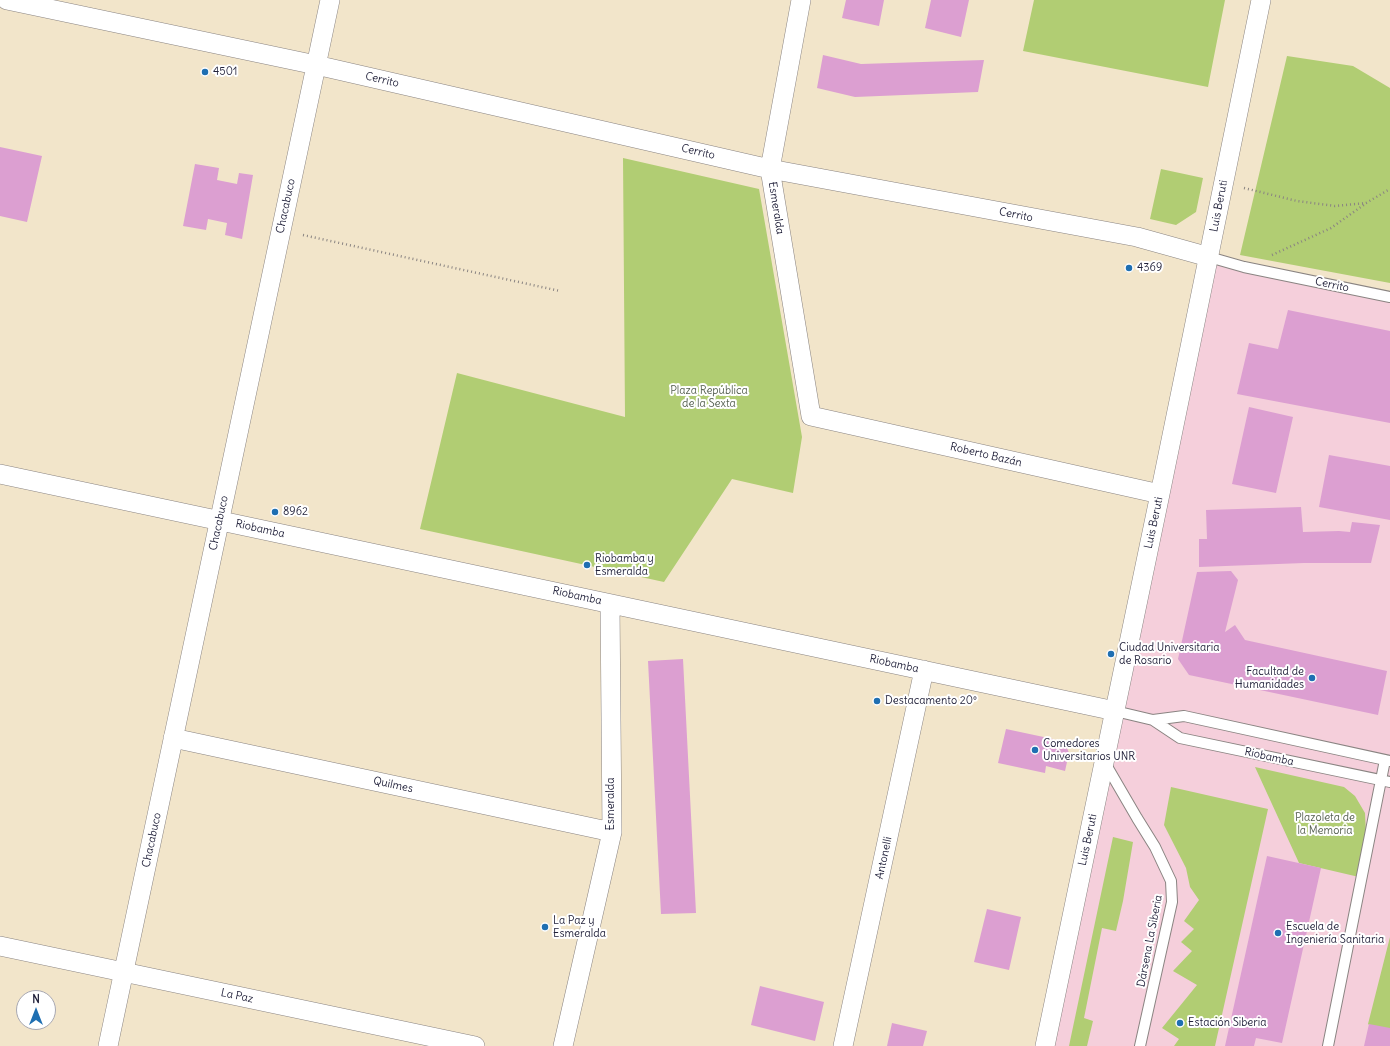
<!DOCTYPE html>
<meta charset="utf-8">
<style>
body{margin:0}
#map{position:relative;width:1390px;height:1046px;overflow:hidden;background:#f2e5ca;font-family:Delius,sans-serif}
canvas{display:block}
.north{position:absolute;left:16px;top:990px;width:40px;height:40px;box-sizing:border-box;background:#fff;border:1px solid #a7a7b1;border-radius:50%;rotate:0deg;font-size:11px;font-weight:700;line-height:16px;text-align:center;color:#22223b}
.north::after{content:'';display:block;margin:auto;width:14px;height:18px;background:#1f6fb2;clip-path:polygon(50% 0,100% 100%,50% 72%,0 100%)}
</style>
<div id="map">
<canvas width="1390" height="1046"></canvas>
<div class="north">N</div>
</div>
<script>
const ctx = document.querySelector('canvas').getContext('2d');
ctx.lineJoin = 'round';
function fill(path, color) { ctx.fillStyle = color; ctx.fill(path, 'evenodd'); }
const poly = rows => new Path2D(rows.map(r => 'M' + r).join(''));
function trace(path, color, width, dash) { ctx.strokeStyle = color; ctx.lineWidth = width; ctx.lineCap = dash ? 'butt' : 'round'; ctx.setLineDash(dash || []); ctx.stroke(path); }
function label(font, color, halo, rows, align = 'center') {
  ctx.font = font + ' Delius,sans-serif'; ctx.lineWidth = 4; ctx.setLineDash([]); ctx.textBaseline = 'middle'; ctx.strokeStyle = halo; ctx.fillStyle = color; for (const [text, x, y, turn = 0] of rows) {
    ctx.save(); ctx.translate(x, y); ctx.rotate((+turn || 0) * Math.PI / 180); ctx.textAlign = isNaN(turn) ? turn : align; if (halo) ctx.strokeText(text, 0, 0); ctx.fillText(text, 0, 0); ctx.restore();
  }
}
fill(poly([
 [1209,257,1390,297,1390,1046,1045,1046]
]), '#f5cfdb');
fill(poly([
 [1034,0,1225,0,1208,87,1023,51],
 [1287,56,1353,66,1390,88,1390,283,1240,255],
 [623,158,759,189,802,437,793,493,732,479,664,582,420,529,457,373,625,417],
 [1161,169,1203,178,1196,212,1176,225,1150,219],
 [1255,767,1344,787,1355,796,1365,813,1366,833,1359,877,1299,863],
 [1171,787,1268,809,1215,1046,1174,1046,1179,1039,1162,1028,1197,985,1173,971,1192,951,1181,942,1194,929,1184,921,1199,900,1190,887,1186,868,1164,825],
 [1113,837,1133,842,1123,901,1116,931,1102,928,1084,1018,1093,1021,1087,1046,1069,1046],
 [1390,937,1390,1043,1368,1024]
]), '#b1cd73');
fill(poly([
 [846,0,884,0,879,26,842,18],
 [931,0,969,0,961,37,925,28],
 [823,55,861,64,984,60,978,92,855,97,817,88],
 [0,147,42,156,27,222,0,216],
 [195,164,219,168,217,180,237,184,239,173,253,175,242,239,225,235,227,223,208,219,206,230,183,226],
 [1288,310,1390,331,1390,423,1237,394,1249,343,1278,349],
 [1249,407,1293,417,1276,493,1232,484],
 [1329,455,1390,466,1390,520,1319,507],
 [1301,507,1303,532,1339,531,1350,532,1352,522,1380,525,1371,563,1304,563,1199,567,1199,539,1207,539,1206,510],
 [1231,571,1238,580,1225,632,1235,625,1245,640,1387,671,1378,715,1189,675,1178,659,1197,572],
 [683,659,696,913,661,914,648,661],
 [1006,729,1053,739,1063,744,1067,748,1069,753,1065,771,1046,766,1045,773,998,763],
 [1267,856,1321,868,1282,1043,1256,1038,1254,1046,1225,1046],
 [987,909,1021,917,1009,970,974,962],
 [760,986,824,1002,815,1041,751,1025],
 [892,1023,927,1031,923,1046,887,1046],
 [1369,1024,1390,1028,1390,1046,1364,1046]
]), '#dc9fd1');
const service = poly([
 [1209,257,1244,267,1390,297],
 [1115,711,1153,720,1180,738,1390,782],
 [1153,720,1184,716,1390,761],
 [1105,763,1137,818,1155,847,1171,881,1172,902,1140,1046],
 [1328,1046,1385,760]
]);
const minor = poly([
 [7,0,316,65,770,169,1137,237,1209,257],
 [801,0,770,169,811,416,1160,494],
 [0,474,1115,711],
 [173,738,612,832],
 [0,946,475,1046],
 [108,1046,330,0],
 [563,1046,612,832,610,604],
 [843,1046,924,670],
 [1045,1046,1160,494,1261,0]
]);
trace(service, '#8a8482', 12);
trace(minor, '#8a8482', 20);
trace(poly([
 [1244,188,1297,201,1335,206,1366,203,1390,189],
 [303,235,560,291],
 [1272,255,1331,228,1365,204]
]), '#8a8482', 2.5, [1, 3]);
trace(service, '#fff', 10);
trace(minor, '#fff', 19);
for (const [x, y, r, color] of [
 [205,72,4,"#1f6fb2"],
 [1129,268,4,"#1f6fb2"],
 [275,512,4,"#1f6fb2"],
 [587,565,4,"#1f6fb2"],
 [1111,654,4,"#1f6fb2"],
 [1312,678,4,"#1f6fb2"],
 [877,701,4,"#1f6fb2"],
 [1035,750,4,"#1f6fb2"],
 [545,927,4,"#1f6fb2"],
 [1278,933,4,"#1f6fb2"],
 [1180,1023,4,"#1f6fb2"]
]) { const dot = new Path2D(); dot.arc(x, y, r, 0, 2 * Math.PI); ctx.fillStyle = color; ctx.fill(dot); trace(dot, '#fff', 1.5); }
label('11px', '#22223b', '#fff', [
 ["4501",213,72],
 ["4369",1137,268],
 ["8962",283,512],
 ["Riobamba y",595,559],
 ["Esmeralda",595,572],
 ["Ciudad Universitaria",1119,648],
 ["de Rosario",1119,661],
 ["Facultad de",1304,672,"right"],
 ["Humanidades",1304,685,"right"],
 ["Destacamento 20º",885,701],
 ["Comedores",1043,744],
 ["Universitarios UNR",1043,757],
 ["La Paz y",553,921],
 ["Esmeralda",553,934],
 ["Escuela de",1286,927],
 ["Ingeniería Sanitaria",1286,940],
 ["Estación Siberia",1188,1023]
], 'left');
label('11px', '#22223b', '#fff', [
 ["Cerrito",382,80,13],
 ["Cerrito",698,152,13],
 ["Chacabuco",286,206,-78],
 ["Luis Beruti",1219,206,-79],
 ["Esmeralda",776,208,81],
 ["Cerrito",1016,215,11],
 ["Cerrito",1332,285,12],
 ["Roberto Bazán",986,455,13],
 ["Chacabuco",219,523,-78],
 ["Luis Beruti",1154,523,-78],
 ["Riobamba",260,529,12],
 ["Riobamba",577,596,12],
 ["Riobamba",894,664,12],
 ["Riobamba",1269,757,12],
 ["Quilmes",393,785,12],
 ["Esmeralda",611,804,-90],
 ["Chacabuco",152,840,-78],
 ["Luis Beruti",1088,840,-78],
 ["Antonelli",884,858,-78],
 ["Dársena La Siberia",1150,941,-79],
 ["La Paz",237,996,12]
]);
label('11px', '#545e4f', '#fff', [
 ["Plaza República",709,391],
 ["de la Sexta",709,404],
 ["Plazoleta de",1325,818],
 ["la Memoria",1325,831]
]);
</script>
